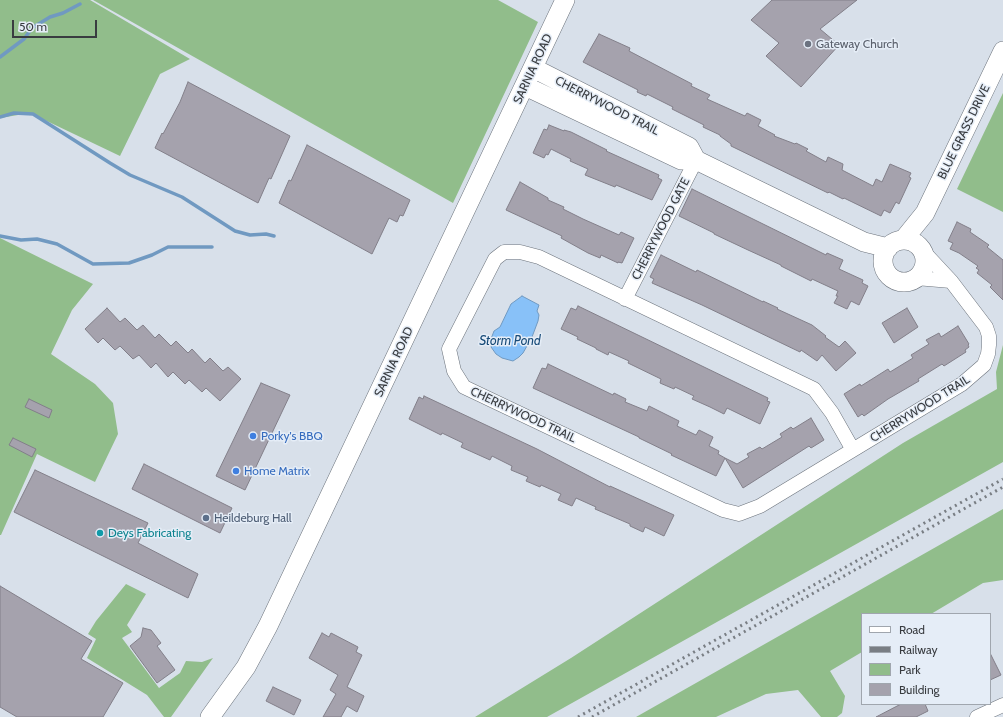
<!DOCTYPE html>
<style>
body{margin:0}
#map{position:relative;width:1003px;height:717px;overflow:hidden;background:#d8e0ea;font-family:Cabin,sans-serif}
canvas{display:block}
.legend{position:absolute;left:861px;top:613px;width:130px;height:92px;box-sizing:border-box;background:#e5edf7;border:1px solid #a0a6ae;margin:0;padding:5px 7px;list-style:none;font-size:12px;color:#393c40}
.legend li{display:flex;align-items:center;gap:8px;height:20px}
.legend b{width:20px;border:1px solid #a0a6ae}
.scale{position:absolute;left:12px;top:20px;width:85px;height:18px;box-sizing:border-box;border:2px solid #393c40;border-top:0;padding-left:5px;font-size:12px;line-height:14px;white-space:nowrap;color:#393c40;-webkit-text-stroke:3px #e5edf7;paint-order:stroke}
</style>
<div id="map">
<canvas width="1003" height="717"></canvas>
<ul class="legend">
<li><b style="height:5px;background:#fff"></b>Road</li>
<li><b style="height:5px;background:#797e84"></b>Railway</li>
<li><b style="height:11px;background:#91bd8b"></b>Park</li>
<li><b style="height:11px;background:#a5a2ad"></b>Building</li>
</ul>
<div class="scale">50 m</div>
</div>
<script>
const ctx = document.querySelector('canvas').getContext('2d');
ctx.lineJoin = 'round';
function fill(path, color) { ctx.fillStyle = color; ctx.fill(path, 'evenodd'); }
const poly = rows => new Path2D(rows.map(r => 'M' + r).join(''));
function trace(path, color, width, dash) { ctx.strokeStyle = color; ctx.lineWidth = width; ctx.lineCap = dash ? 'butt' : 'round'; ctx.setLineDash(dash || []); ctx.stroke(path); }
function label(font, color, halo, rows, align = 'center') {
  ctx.font = font + ' Cabin,sans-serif'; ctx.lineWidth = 3; ctx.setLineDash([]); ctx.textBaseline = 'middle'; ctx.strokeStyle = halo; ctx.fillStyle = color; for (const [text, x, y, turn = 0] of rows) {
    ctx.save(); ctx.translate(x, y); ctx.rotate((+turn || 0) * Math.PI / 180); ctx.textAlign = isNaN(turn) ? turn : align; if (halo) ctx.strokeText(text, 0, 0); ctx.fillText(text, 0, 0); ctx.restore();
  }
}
fill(poly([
 [0,0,90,0,190,59,160,74,120,156,30,113,0,118],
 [93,0,498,0,538,22,453,203],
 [1003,93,1003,212,957,189],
 [0,238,93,284,72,310,51,354,95,384,113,403,118,434,95,482,37,454,1,535,0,535],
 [1003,345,1003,462,547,717,475,717,571,658,903,443,997,389,996,372],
 [1003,509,1003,580,983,583,931,614,862,614,862,652,830,671,845,696,842,713,837,717,821,717,798,690,766,694,716,717,636,717],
 [126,584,146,594,127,625,132,632,122,638,159,688,180,673,186,661,202,662,213,658,171,717,164,717,147,695,87,658,96,639,88,634,96,621]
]), '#91bd8b');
const water = poly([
 [522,296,539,305,537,311,539,315,538,321,532,337,523,353,519,357,513,361,502,358,496,354,491,347,494,342,491,339,494,331,500,327,511,304,522,296]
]);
fill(water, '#88c1f8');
trace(water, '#7099c1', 1);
trace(poly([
 [0,57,24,39,32,28,50,17,63,13,80,4],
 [0,117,14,113,33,114,110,163,130,175,182,197,235,231,250,235,266,234,274,236],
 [0,236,21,240,37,239,57,244,93,264,129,263,152,255,168,247,212,247]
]), '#7099c1', 3.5);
const building = poly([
 [772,0,857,0,820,29,839,45,801,87,766,56,779,43,751,20,772,0],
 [599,34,630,48,629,51,692,84,691,86,710,95,707,99,745,116,747,113,761,120,758,126,775,135,774,136,795,144,796,143,808,149,806,151,826,162,828,157,843,164,842,170,873,186,876,179,882,182,890,164,911,173,909,177,911,178,899,204,896,202,890,213,884,210,881,216,844,198,843,199,829,192,828,193,731,146,731,144,720,136,720,135,703,127,704,125,672,109,673,107,647,94,646,96,637,92,638,90,583,62,599,34],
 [188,82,290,136,271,179,269,178,258,203,155,148,162,133,163,134,180,102,188,82],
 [549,125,564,131,564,130,571,132,607,150,606,151,659,175,658,178,662,180,652,200,616,185,615,187,585,175,588,169,570,161,571,159,551,149,548,155,546,154,544,158,533,153,544,129,547,130,549,125],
 [307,145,410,200,403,216,400,215,397,222,389,218,372,254,279,203,289,180,291,181,307,145],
 [520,182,548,198,548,200,564,207,563,209,583,219,619,235,621,232,634,238,622,263,618,262,618,263,601,255,600,258,588,253,561,238,562,236,506,210,520,182],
 [692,189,826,255,827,253,843,260,839,269,863,280,862,283,868,286,859,305,851,301,847,309,834,303,838,296,836,296,838,291,812,279,811,281,781,266,781,265,748,250,714,234,714,233,679,216,692,189],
 [957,222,971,229,970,232,989,245,987,247,1003,260,1003,300,990,287,992,285,977,273,979,270,976,268,978,266,959,253,950,249,953,243,948,241,957,222],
 [661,255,696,272,697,270,763,302,763,301,778,308,777,309,812,325,826,336,825,337,839,347,845,341,856,353,836,371,822,355,817,361,801,350,800,352,702,305,652,283,654,279,650,277,661,255],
 [578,306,768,398,767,401,770,402,760,424,727,408,724,414,710,407,692,399,694,396,675,387,674,389,660,383,661,379,628,363,629,361,609,352,608,355,596,349,596,348,577,339,578,337,561,329,571,308,576,310,578,306],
 [107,308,120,322,125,318,137,330,143,325,155,338,159,334,171,346,176,341,188,353,192,349,205,363,210,358,223,371,228,367,241,379,220,401,206,388,202,392,189,380,185,384,173,372,168,377,156,363,151,368,139,355,133,359,120,346,115,350,103,338,98,343,85,329,107,308],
 [907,308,918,327,894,343,882,323,907,308],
 [958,326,969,344,968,345,969,347,965,350,966,352,944,366,942,364,918,379,919,381,888,399,864,416,862,414,858,417,844,394,860,384,861,386,888,369,890,372,913,358,911,355,929,344,926,340,939,333,941,337,958,326],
 [548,364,613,395,614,393,626,399,625,402,647,411,649,406,679,421,677,426,696,435,699,430,713,437,709,446,719,451,718,454,725,458,716,476,671,455,672,454,639,438,639,437,533,388,542,368,546,369,548,364],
 [261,383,290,395,245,490,216,476,261,383],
 [424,396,537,449,610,487,610,486,674,515,664,536,645,527,643,532,630,526,630,524,595,509,596,507,576,498,572,506,558,500,561,494,541,485,540,487,526,481,528,477,511,470,512,466,492,456,490,460,461,447,463,443,442,433,441,435,409,419,419,397,423,399,424,396],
 [29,399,52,410,49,418,25,407,29,399],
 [811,418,824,440,811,448,809,446,743,488,725,458,737,464,749,457,747,454,760,447,762,449,782,437,780,434,791,427,793,429,811,418],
 [13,438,36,449,32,457,9,445,13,438],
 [144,464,232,508,220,533,132,489,144,464],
 [35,470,148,523,138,543,198,574,188,598,14,512,35,470],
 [0,586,92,641,81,659,123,683,103,717,17,717,0,707,0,586],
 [143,628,151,630,161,643,157,646,175,670,157,683,130,646,141,637,143,628],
 [322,633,329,637,331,633,358,647,356,652,362,655,347,687,364,696,357,712,347,706,341,717,323,717,336,694,330,690,338,675,309,658,322,633],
 [990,653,1001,675,990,680,990,653],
 [273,687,301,700,294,715,266,701,273,687],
 [901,704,925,704,928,711,916,717,876,717,901,704]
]);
fill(building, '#a5a2ad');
trace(building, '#827f89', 1);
const street = poly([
 [916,278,951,281],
 [625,299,696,160],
 [853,450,832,413,814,389,539,257,520,252,504,252,495,259,449,349,454,371,464,387,723,510,739,514,760,506,962,384,984,365,988,354,989,345,989,336,986,327,951,281,924,252],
 [977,717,1003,705]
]);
const secondary = poly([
 [533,68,689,147,696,160],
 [525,86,681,160,696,160,864,242,888,248],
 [904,239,925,213,1003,51],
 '883 261a21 21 0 1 1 42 0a21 21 0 1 1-42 0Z',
 [210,717,246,667,268,626,565,0]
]);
trace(street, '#6c737c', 15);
trace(secondary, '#6c737c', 20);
trace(street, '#fff', 14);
trace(secondary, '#fff', 19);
trace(poly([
 [578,717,1003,479],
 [592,717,1003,487]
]), '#797e84', 3, [2, 4]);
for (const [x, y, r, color] of [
 [808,44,4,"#6b7280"],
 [253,436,4,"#3f7fe0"],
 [236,471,4,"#3f7fe0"],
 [206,518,4,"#5c6f8a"],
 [100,533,4,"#0f9aa8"]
]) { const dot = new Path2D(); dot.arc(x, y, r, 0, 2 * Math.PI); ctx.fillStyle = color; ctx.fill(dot); trace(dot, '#e5edf7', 1.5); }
label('12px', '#5b616d', '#e5edf7', [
 ["Gateway Church",816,44]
], 'left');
label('12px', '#393c40', '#e5edf7', [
 ["SARNIA ROAD",533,69,-65],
 ["CHERRYWOOD TRAIL",607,106,27],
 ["BLUE GRASS DRIVE",964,132,-64],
 ["CHERRYWOOD GATE",661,229,-63],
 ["SARNIA ROAD",394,362,-65],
 ["CHERRYWOOD TRAIL",920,409,-32],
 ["CHERRYWOOD TRAIL",523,415,25]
]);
label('12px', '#366cbe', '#e5edf7', [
 ["Porky's BBQ",261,436],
 ["Home Matrix",244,471]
], 'left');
label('12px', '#4e5e75', '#e5edf7', [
 ["Heildeburg Hall",214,518]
], 'left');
label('12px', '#0d838f', '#e5edf7', [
 ["Deys Fabricating",108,533]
], 'left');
label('italic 13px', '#184b78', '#e5edf7', [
 ["Storm Pond",510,341]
]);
</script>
